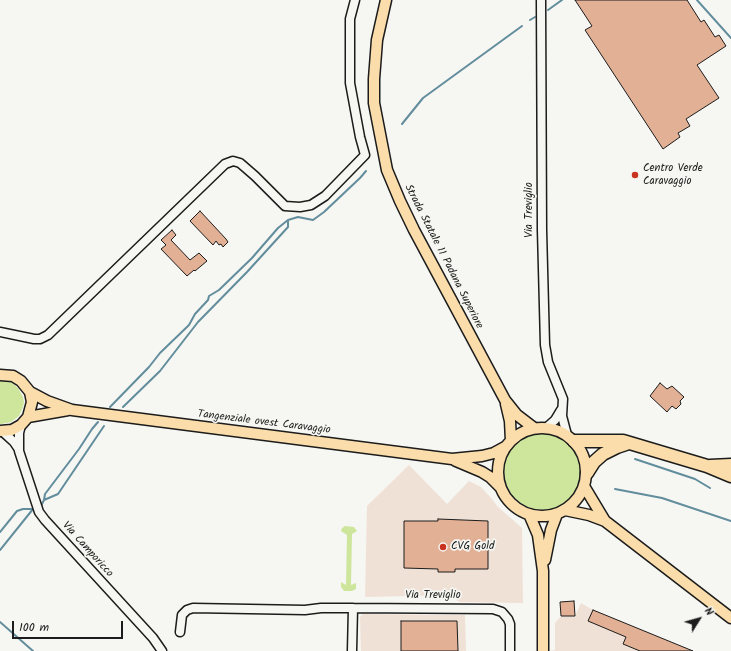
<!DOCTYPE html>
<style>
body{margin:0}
#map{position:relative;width:731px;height:651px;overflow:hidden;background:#f6f6f2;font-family:Kalam,sans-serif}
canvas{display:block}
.north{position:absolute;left:679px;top:599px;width:40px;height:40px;-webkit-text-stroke:3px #f6f6f2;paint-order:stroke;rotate:53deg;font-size:11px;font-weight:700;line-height:16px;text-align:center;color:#1c1c1c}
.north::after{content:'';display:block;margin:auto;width:14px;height:18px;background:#1c1c1c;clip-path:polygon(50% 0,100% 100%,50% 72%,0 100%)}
.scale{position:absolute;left:12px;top:621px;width:111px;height:18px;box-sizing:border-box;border:2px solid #1c1c1c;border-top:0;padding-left:5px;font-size:12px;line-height:14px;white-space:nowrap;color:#1c1c1c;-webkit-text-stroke:3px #f6f6f2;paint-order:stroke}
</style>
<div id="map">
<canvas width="731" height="651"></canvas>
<div class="north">N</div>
<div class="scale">100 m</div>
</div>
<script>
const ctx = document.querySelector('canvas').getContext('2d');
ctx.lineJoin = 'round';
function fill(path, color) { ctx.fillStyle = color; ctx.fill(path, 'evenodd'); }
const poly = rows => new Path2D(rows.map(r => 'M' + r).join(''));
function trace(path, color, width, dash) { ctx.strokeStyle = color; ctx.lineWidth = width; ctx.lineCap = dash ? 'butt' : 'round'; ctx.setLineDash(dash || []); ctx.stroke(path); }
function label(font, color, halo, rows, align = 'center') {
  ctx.font = font + ' Kalam,sans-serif'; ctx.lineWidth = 3.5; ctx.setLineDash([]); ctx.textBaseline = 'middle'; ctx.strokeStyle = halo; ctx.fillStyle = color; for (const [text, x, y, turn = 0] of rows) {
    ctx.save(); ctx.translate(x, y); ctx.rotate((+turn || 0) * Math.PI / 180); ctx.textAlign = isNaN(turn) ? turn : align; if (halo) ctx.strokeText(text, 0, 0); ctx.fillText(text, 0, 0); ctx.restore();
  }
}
fill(poly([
 [409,465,447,504,469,481,481,487,492,499,497,506,522,528,523,603,460,602,456,600,454,595,365,597,367,506],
 [581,603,593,610,693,651,549,651,555,650,555,623,561,616,575,616],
 [363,614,465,615,466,651,361,651,360,617]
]), '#f0e1d6');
fill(poly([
 [2,380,11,382,18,388,23,397,24,402,23,407,19,416,11,422,1,424,0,424,0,381],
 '504 471a39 39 0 1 1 78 0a39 39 0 1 1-78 0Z',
 [345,526,354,527,357,531,352,534,351,585,356,583,356,589,352,591,344,591,341,587,341,582,346,585,347,535,341,531,342,528]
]), '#cee69c');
trace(poly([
 [697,0,731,38],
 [548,10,562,0],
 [530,20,535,17],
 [402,124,423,98,522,26],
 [110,407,149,367,160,353,189,325,195,314,208,300,209,296,219,290,252,258,278,228,288,220],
 [123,407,160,371,198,322,247,272,288,227,288,220,298,217,313,220,324,212,360,178,366,171],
 [635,459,695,479,710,488],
 [615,489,662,498,731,521],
 [44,500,45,494,79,449,92,429,98,422],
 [41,506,44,500,58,494,104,426],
 [0,532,17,511,23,509,33,509],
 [0,550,33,509],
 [0,622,33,651]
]), '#628d9c', 2);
const building = poly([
 [575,0,687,0,701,22,704,20,715,37,719,35,726,46,697,65,719,98,686,119,690,126,678,133,680,137,663,149,585,30,592,26,575,0],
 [200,211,226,239,228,242,223,247,221,244,219,245,216,241,213,245,190,221,200,211],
 [172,230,176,235,171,240,190,260,199,253,207,261,195,271,194,270,187,276,161,249,166,245,161,240,172,230],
 [660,383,667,389,672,386,684,397,680,401,681,404,676,409,672,406,667,412,650,396,660,383],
 [438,519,488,521,488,569,455,569,455,572,438,572,438,569,404,568,404,521,438,521,438,519],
 [574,601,575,616,561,616,560,602,574,601],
 [593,610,693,651,640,651,623,644,626,637,588,621,593,610],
 [401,621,457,621,458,651,401,651,401,621]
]);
fill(building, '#e2b094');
trace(building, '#1c1c1c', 1);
const minor = poly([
 [541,0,542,230,545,345,548,362,563,399,562,416,567,435],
 [0,332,34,339,40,339,48,335,225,164,233,161,240,163,255,176,285,206,300,207,311,205,325,196,365,155,360,137,350,83,350,19,355,0],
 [21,425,19,433,19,451,39,512,45,520,153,638,162,651],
 [546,428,555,420,561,410],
 [2,431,14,442,18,448],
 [180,632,182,615,187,610,193,608,305,610,321,608,353,608,493,609,502,612,508,619,510,624,510,651],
 [352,651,353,608]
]);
const major = poly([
 [386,0,377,40,374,79,374,103,387,170,400,201,414,230,505,400,517,415,534,428],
 [0,375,13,376,21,381,30,392,32,402,28,417,21,425,12,430,0,431],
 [30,392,47,401,72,410,452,459,482,456,494,453,505,447],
 [506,404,510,421,511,441],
 [28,417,68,410],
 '498 472a44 44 0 1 1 88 0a44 44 0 1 1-88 0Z',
 [456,461,482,472,490,477,501,488],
 [584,486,605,521],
 [565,510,589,515,605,521,731,618],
 [529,514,538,535,543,571,543,651],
 [545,560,551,530,557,514]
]);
const highway = poly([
 [574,441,623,441,707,466,731,476],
 [710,466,731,465],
 [587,473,594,462,603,454,617,447,626,444]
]);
trace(minor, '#1c1c1c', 11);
trace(major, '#1c1c1c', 13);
trace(highway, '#1c1c1c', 15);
trace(minor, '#f6f6f2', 8);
trace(major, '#faddab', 10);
trace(highway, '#faddab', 12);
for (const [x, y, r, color] of [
 [635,175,4,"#c8321e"],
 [443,547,4,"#c8321e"]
]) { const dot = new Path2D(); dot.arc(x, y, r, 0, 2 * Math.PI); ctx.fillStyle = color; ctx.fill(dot); trace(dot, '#f6f6f2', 1.5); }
label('11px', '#1c1c1c', '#f6f6f2', [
 ["Centro Verde",643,169],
 ["Caravaggio",643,182],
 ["CVG Gold",451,547]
], 'left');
label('11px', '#1c1c1c', '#f6f6f2', [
 ["Via Treviglio",530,210,-90],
 ["Strada Statale 11 Padana Superiore",443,257,63],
 ["Tangenziale ovest Caravaggio",264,423,7],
 ["Via Camporicco",87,550,48],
 ["Via Treviglio",433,596]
]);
</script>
